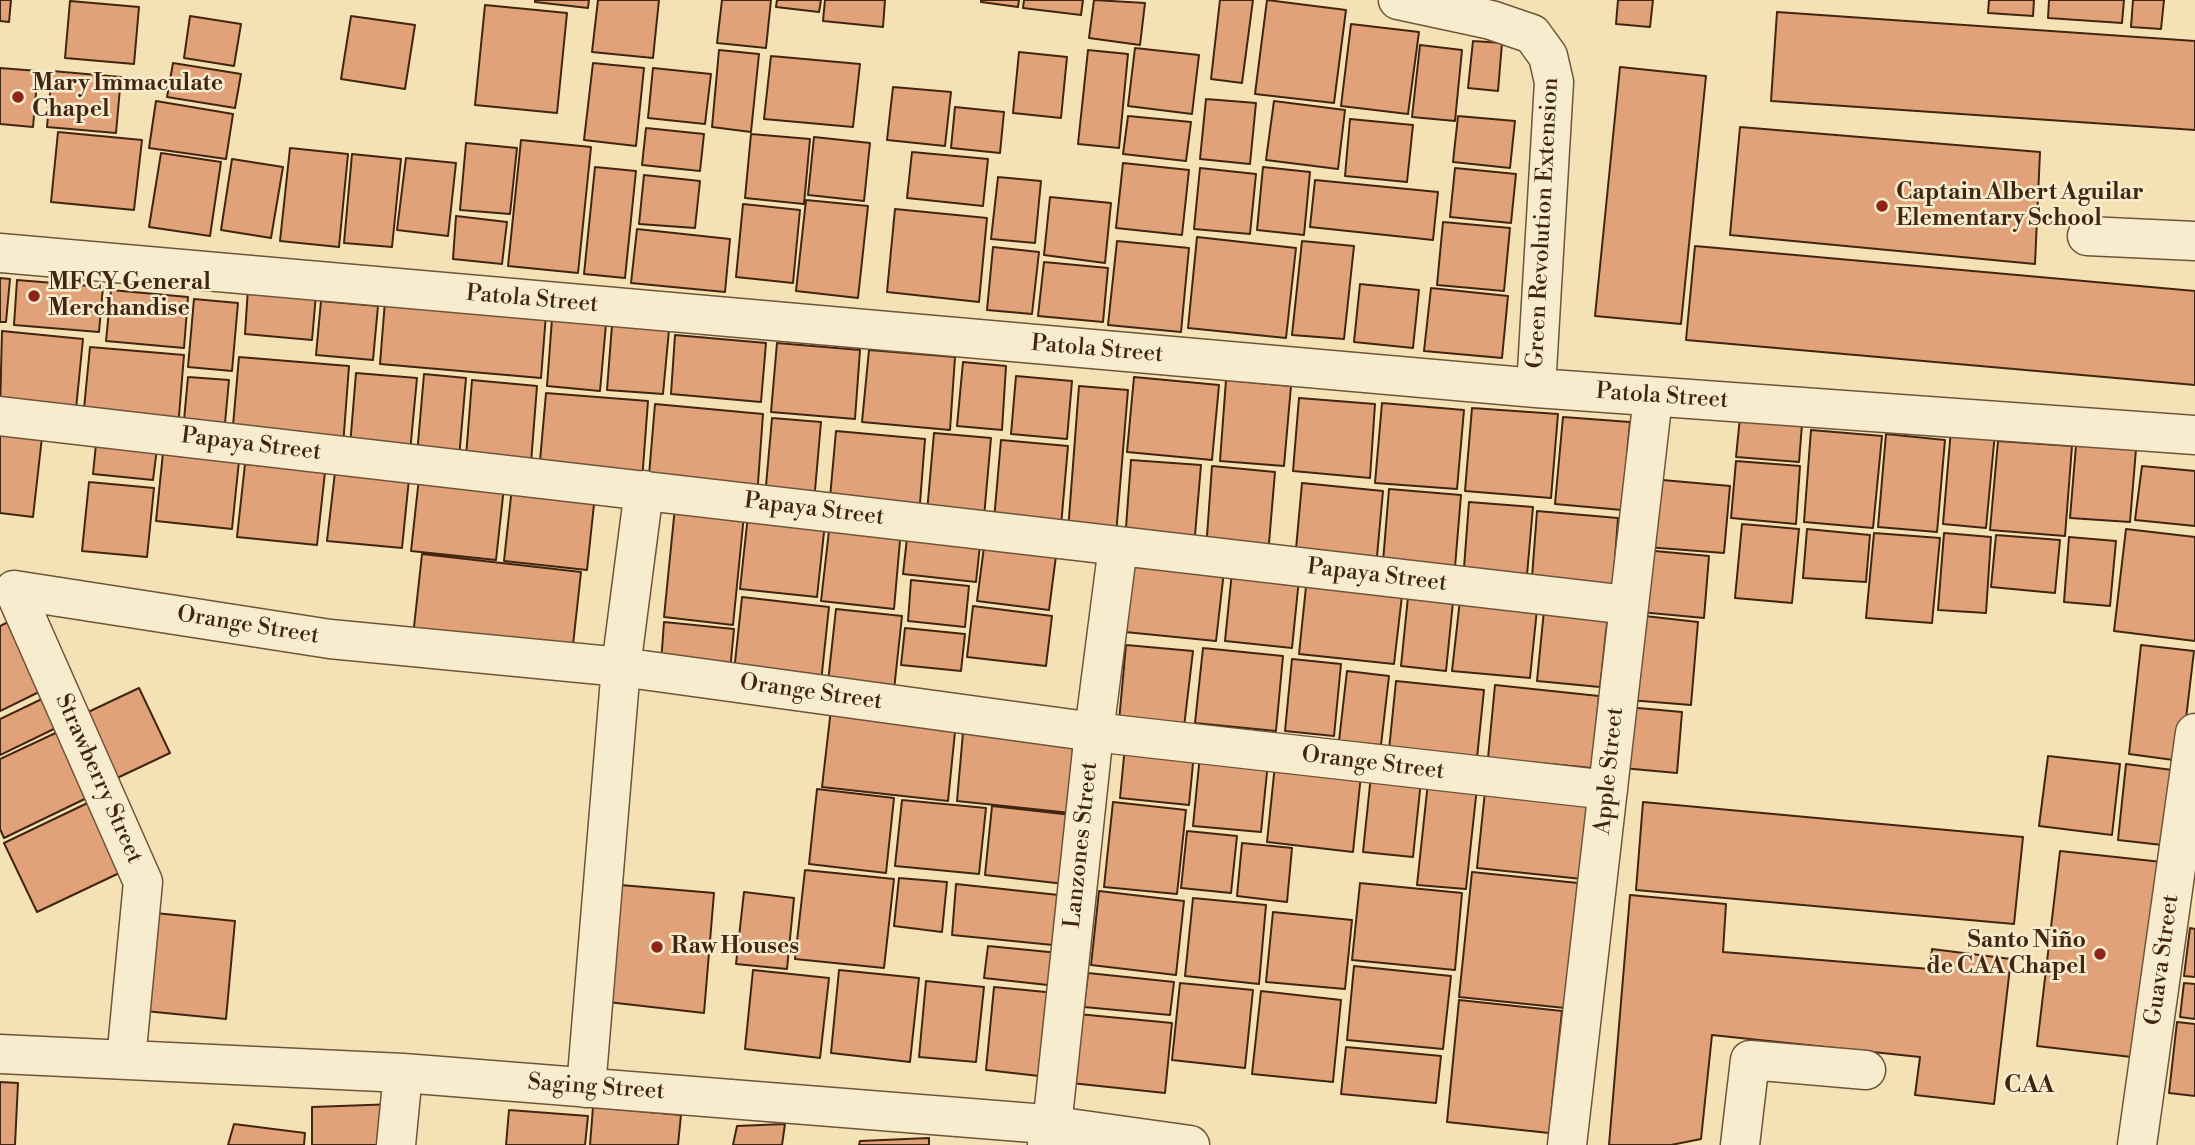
<!DOCTYPE html>
<meta charset="utf-8">
<style>
body{margin:0}
canvas{display:block;background:#f4e2b5}
</style>
<canvas width="2195" height="1145"></canvas>
<script>
const ctx = document.querySelector('canvas').getContext('2d');
ctx.lineJoin = 'round';
function fill(path, color) { ctx.fillStyle = color; ctx.fill(path, 'evenodd'); }
const poly = rows => new Path2D(rows.map(r => 'M' + r).join(''));
function trace(path, color, width, dash) { ctx.strokeStyle = color; ctx.lineWidth = width; ctx.lineCap = dash ? 'butt' : 'round'; ctx.setLineDash(dash || []); ctx.stroke(path); }
function label(font, color, halo, rows, align = 'center') {
  ctx.font = font + ' "Libre Bodoni",serif'; ctx.lineWidth = 5; ctx.setLineDash([]); ctx.textBaseline = 'middle'; ctx.strokeStyle = halo; ctx.fillStyle = color; for (const [text, x, y, turn = 0] of rows) {
    ctx.save(); ctx.translate(x, y); ctx.rotate((+turn || 0) * Math.PI / 180); ctx.textAlign = isNaN(turn) ? turn : align; if (halo) ctx.strokeText(text, 0, 0); ctx.fillText(text, 0, 0); ctx.restore();
  }
}
const building = poly([
 [0,0,11,0,9,22,0,21,0,0],
 [535,0,589,0,588,8,535,2,535,0],
 [598,0,659,0,653,58,592,52,598,0],
 [722,0,771,0,766,48,717,43,722,0],
 [777,0,821,0,819,12,776,7,777,0],
 [825,0,885,0,883,27,823,21,825,0],
 [981,0,1019,0,1018,7,981,2,981,0],
 [1024,0,1083,0,1081,15,1023,8,1024,0],
 [1094,0,1145,3,1140,45,1089,38,1094,0],
 [1220,0,1253,0,1242,83,1211,79,1220,0],
 [1267,0,1346,10,1334,103,1255,94,1267,0],
 [1618,0,1653,0,1650,27,1616,24,1618,0],
 [1989,0,2034,0,2033,16,1988,13,1989,0],
 [2049,0,2124,0,2122,23,2048,18,2049,0],
 [2133,0,2164,0,2161,29,2131,27,2133,0],
 [70,1,139,7,134,64,65,58,70,1],
 [485,5,567,13,557,113,475,105,485,5],
 [1777,12,2195,41,2195,130,1771,101,1777,12],
 [190,16,241,24,234,66,184,58,190,16],
 [351,16,415,25,405,89,341,79,351,16],
 [1351,24,1419,32,1408,114,1341,106,1351,24],
 [1473,41,1502,43,1498,91,1468,88,1473,41],
 [1420,45,1462,50,1455,121,1412,117,1420,45],
 [1135,48,1199,55,1192,114,1128,106,1135,48],
 [719,50,759,54,751,132,712,127,719,50],
 [1088,50,1128,54,1119,148,1078,144,1088,50],
 [1019,52,1067,57,1061,118,1013,113,1019,52],
 [771,56,860,64,853,127,764,119,771,56],
 [173,63,241,74,235,108,167,97,173,63],
 [593,63,644,68,636,146,584,140,593,63],
 [1620,67,1706,76,1681,324,1595,316,1620,67],
 [0,68,38,71,33,127,0,124,0,68],
 [653,68,711,74,705,124,648,118,653,68],
 [52,71,121,77,116,133,47,127,52,71],
 [893,87,951,92,945,146,887,140,893,87],
 [1206,99,1256,103,1250,164,1200,159,1206,99],
 [156,101,233,114,226,159,149,148,156,101],
 [1274,101,1345,110,1338,169,1266,160,1274,101],
 [955,107,1004,112,1000,153,951,148,955,107],
 [1128,116,1191,122,1186,161,1123,154,1128,116],
 [1458,116,1515,121,1510,168,1453,162,1458,116],
 [1350,119,1413,125,1407,182,1345,176,1350,119],
 [1740,127,2040,152,2035,264,1730,235,1740,127],
 [646,128,704,134,700,171,642,165,646,128],
 [58,132,142,140,134,210,51,202,58,132],
 [751,134,810,139,804,204,745,198,751,134],
 [814,137,870,143,864,201,808,195,814,137],
 [521,140,591,147,578,273,508,266,521,140],
 [466,143,517,148,510,214,460,210,466,143],
 [290,148,348,154,339,247,280,241,290,148],
 [912,152,988,159,983,206,907,198,912,152],
 [161,153,221,162,210,236,149,227,161,153],
 [352,154,401,159,392,247,344,243,352,154],
 [406,158,456,163,448,236,397,230,406,158],
 [232,159,283,167,271,238,221,230,232,159],
 [1123,163,1189,170,1182,235,1116,228,1123,163],
 [595,167,636,171,625,278,584,274,595,167],
 [1263,167,1310,172,1304,235,1257,230,1263,167],
 [1200,168,1256,174,1250,234,1194,229,1200,168],
 [1455,168,1516,174,1511,223,1450,217,1455,168],
 [644,175,700,181,695,228,639,224,644,175],
 [998,177,1041,181,1035,243,991,239,998,177],
 [1315,180,1438,192,1433,240,1310,227,1315,180],
 [1050,197,1111,203,1105,263,1044,255,1050,197],
 [806,200,868,206,858,298,796,291,806,200],
 [743,204,800,210,793,283,736,277,743,204],
 [895,209,987,218,979,302,887,292,895,209],
 [456,216,507,222,502,264,453,259,456,216],
 [1443,222,1510,228,1504,291,1437,285,1443,222],
 [637,229,730,239,725,292,631,283,637,229],
 [1197,237,1296,248,1286,338,1188,328,1197,237],
 [1117,241,1189,248,1181,332,1108,325,1117,241],
 [1302,241,1354,246,1344,339,1292,335,1302,241],
 [1695,246,2195,291,2195,385,1686,340,1695,246],
 [993,247,1039,252,1032,314,987,310,993,247],
 [1044,262,1108,268,1103,322,1038,316,1044,262],
 [0,278,10,279,6,322,0,322,0,278],
 [17,280,103,287,99,332,14,325,17,280],
 [1360,284,1419,290,1413,348,1354,342,1360,284],
 [248,288,316,294,312,340,245,334,248,288],
 [1431,288,1508,296,1502,358,1424,351,1431,288],
 [111,290,188,297,184,348,106,341,111,290],
 [194,299,238,303,232,371,188,367,194,299],
 [321,301,378,306,373,360,316,355,321,301],
 [385,301,546,314,541,378,380,364,385,301],
 [552,319,606,324,600,391,547,386,552,319],
 [612,325,669,330,663,394,607,390,612,325],
 [2,331,83,339,75,419,0,411,2,331],
 [675,335,766,343,761,402,671,394,675,335],
 [777,343,860,350,855,419,771,412,777,343],
 [90,347,184,355,178,428,83,419,90,347],
 [869,350,955,357,950,430,862,422,869,350],
 [239,357,349,366,343,446,232,437,239,357],
 [963,362,1006,366,1002,430,957,426,963,362],
 [356,373,417,378,410,452,350,446,356,373],
 [424,374,466,378,459,458,417,455,424,374],
 [1016,376,1072,381,1067,439,1011,434,1016,376],
 [188,377,229,380,224,434,183,431,188,377],
 [1134,377,1219,385,1212,460,1127,452,1134,377],
 [472,380,537,386,531,463,466,457,472,380],
 [1226,380,1291,386,1284,466,1220,461,1226,380],
 [1079,386,1128,390,1116,535,1068,531,1079,386],
 [546,393,648,401,642,481,539,472,546,393],
 [1299,398,1375,404,1370,478,1293,471,1299,398],
 [1382,403,1464,410,1457,489,1375,483,1382,403],
 [655,404,763,414,757,497,648,487,655,404],
 [1741,407,1803,412,1799,462,1736,457,1741,407],
 [1472,408,1558,414,1551,498,1465,491,1472,408],
 [1563,417,1630,422,1622,510,1555,504,1563,417],
 [772,418,821,422,814,502,765,497,772,418],
 [0,423,43,428,33,517,0,513,0,423],
 [1951,429,1995,433,1986,528,1943,524,1951,429],
 [1811,430,1882,436,1873,528,1804,522,1811,430],
 [836,431,925,439,919,516,829,509,836,431],
 [934,433,991,438,984,517,927,512,934,433],
 [2077,433,2137,437,2130,522,2070,518,2077,433],
 [97,434,158,440,153,480,93,474,97,434],
 [1886,434,1945,440,1937,532,1878,527,1886,434],
 [1001,440,1068,446,1061,526,994,520,1001,440],
 [1998,441,2072,446,2065,536,1990,530,1998,441],
 [164,443,240,451,232,529,156,521,164,443],
 [1131,460,1201,465,1194,547,1125,541,1131,460],
 [1736,461,1800,466,1796,524,1731,518,1736,461],
 [245,464,325,472,317,545,237,537,245,464],
 [1212,466,1275,472,1268,555,1206,550,1212,466],
 [2142,466,2195,471,2195,526,2135,520,2142,466],
 [335,472,409,479,402,548,327,541,335,472],
 [419,478,504,487,496,560,411,551,419,478],
 [1651,479,1730,486,1724,553,1646,547,1651,479],
 [89,482,154,488,147,557,82,551,89,482],
 [1302,483,1383,491,1376,567,1295,560,1302,483],
 [512,487,595,495,587,570,504,561,512,487],
 [1389,489,1461,495,1454,579,1382,574,1389,489],
 [1469,502,1533,507,1526,586,1463,581,1469,502],
 [675,507,744,515,733,625,664,617,675,507],
 [1537,511,1618,518,1612,598,1531,591,1537,511],
 [748,515,825,523,817,597,740,589,748,515],
 [830,522,901,529,894,609,821,601,830,522],
 [1742,524,1799,529,1792,603,1735,598,1742,524],
 [908,529,981,536,976,582,903,574,908,529],
 [1807,529,1870,535,1866,582,1803,578,1807,529],
 [2126,529,2195,537,2195,641,2114,631,2126,529],
 [1874,533,1940,538,1932,623,1866,618,1874,533],
 [1944,533,1991,537,1986,613,1938,610,1944,533],
 [1996,535,2060,540,2055,593,1991,587,1996,535],
 [2069,537,2116,541,2110,606,2064,602,2069,537],
 [985,539,1057,548,1049,610,977,601,985,539],
 [1644,550,1709,556,1704,618,1640,612,1644,550],
 [422,554,581,572,572,654,413,636,422,554],
 [1132,561,1224,571,1216,641,1125,632,1132,561],
 [1232,572,1299,579,1292,648,1225,641,1232,572],
 [1307,577,1403,587,1394,664,1299,654,1307,577],
 [911,580,969,586,965,627,908,621,911,580],
 [1409,587,1454,592,1446,671,1401,666,1409,587],
 [1461,591,1538,599,1530,678,1452,671,1461,591],
 [742,597,829,607,821,682,734,672,742,597],
 [1545,600,1609,606,1600,687,1537,681,1545,600],
 [973,606,1052,616,1046,666,967,657,973,606],
 [836,609,902,616,894,690,828,682,836,609],
 [1636,615,1698,622,1691,705,1629,700,1636,615],
 [10,621,43,690,0,711,0,626,10,621],
 [664,622,734,629,730,671,661,663,664,622],
 [905,628,965,634,961,671,901,665,905,628],
 [1126,645,1193,651,1184,727,1119,721,1126,645],
 [2141,645,2194,651,2181,761,2129,754,2141,645],
 [1203,648,1283,656,1276,731,1195,723,1203,648],
 [1292,659,1341,664,1334,736,1285,731,1292,659],
 [1347,671,1389,676,1381,745,1339,741,1347,671],
 [1396,681,1484,690,1477,758,1389,750,1396,681],
 [1495,685,1599,696,1592,768,1488,758,1495,685],
 [139,688,170,753,115,779,84,714,139,688],
 [46,697,60,726,0,755,0,719,46,697],
 [1627,707,1682,712,1677,773,1622,768,1627,707],
 [831,709,956,722,948,801,822,787,831,709],
 [964,721,1079,733,1071,813,957,801,964,721],
 [64,729,95,794,4,838,0,829,0,759,64,729],
 [1125,746,1194,753,1189,805,1120,798,1125,746],
 [1200,755,1268,762,1261,832,1193,826,1200,755],
 [1276,755,1362,765,1353,852,1267,842,1276,755],
 [2048,756,2120,764,2112,835,2039,826,2048,756],
 [2126,764,2180,771,2171,846,2118,840,2126,764],
 [1429,773,1478,778,1466,889,1417,885,1429,773],
 [1371,775,1421,781,1413,857,1363,852,1371,775],
 [1486,782,1591,792,1582,879,1477,868,1486,782],
 [817,789,894,798,886,873,809,864,817,789],
 [98,798,132,867,37,912,4,843,98,798],
 [902,800,986,808,979,874,895,866,902,800],
 [1113,802,1186,810,1177,894,1104,887,1113,802],
 [1643,802,2023,837,2014,924,1636,890,1643,802],
 [992,806,1072,815,1065,884,985,875,992,806],
 [1187,831,1237,836,1231,893,1181,888,1187,831],
 [1242,843,1292,848,1287,902,1237,896,1242,843],
 [2060,851,2162,862,2140,1058,2037,1046,2060,851],
 [805,870,894,879,884,968,795,959,805,870],
 [1472,872,1578,883,1565,1008,1459,997,1472,872],
 [899,878,947,882,942,932,894,926,899,878],
 [1360,883,1462,893,1455,970,1352,960,1360,883],
 [609,884,714,893,704,1013,599,1001,609,884],
 [956,884,1068,896,1063,946,952,935,956,884],
 [1099,891,1184,901,1176,975,1091,965,1099,891],
 [744,892,794,898,787,969,736,964,744,892],
 [1630,895,1726,904,1723,952,1930,969,1932,949,2011,959,1994,1104,1915,1095,1920,1057,1712,1035,1701,1139,1671,1145,1609,1145,1630,895],
 [1193,898,1266,905,1259,984,1185,976,1193,898],
 [1273,912,1352,920,1345,989,1266,982,1273,912],
 [155,913,235,921,226,1019,145,1011,155,913],
 [2190,928,2195,929,2195,977,2184,976,2190,928],
 [988,946,1059,953,1057,986,984,978,988,946],
 [1354,966,1451,976,1443,1049,1347,1040,1354,966],
 [753,970,829,978,820,1058,745,1049,753,970],
 [839,970,919,978,910,1062,831,1053,839,970],
 [1088,973,1174,982,1170,1015,1084,1007,1088,973],
 [926,981,984,987,976,1062,919,1057,926,981],
 [1180,983,1253,990,1245,1068,1172,1060,1180,983],
 [2184,983,2195,984,2195,1019,2180,1017,2184,983],
 [994,987,1056,993,1048,1077,986,1070,994,987],
 [1261,991,1341,1000,1333,1082,1252,1074,1261,991],
 [1459,1000,1562,1011,1549,1133,1447,1122,1459,1000],
 [1078,1014,1172,1023,1165,1093,1071,1083,1078,1014],
 [2177,1022,2195,1024,2195,1096,2169,1093,2177,1022],
 [1346,1047,1441,1056,1436,1103,1341,1094,1346,1047],
 [0,1082,18,1083,15,1145,0,1145,0,1082],
 [396,1104,390,1145,312,1145,312,1107,396,1104],
 [593,1107,681,1115,678,1145,590,1145,593,1107],
 [509,1110,588,1116,585,1145,506,1145,509,1110],
 [234,1124,305,1133,304,1145,228,1145,234,1124],
 [785,1124,782,1145,733,1145,737,1126,785,1124],
 [929,1138,929,1145,859,1145,860,1141,929,1138]
]);
fill(building, '#e2a279');
trace(building, '#422511', 2);
const minor = poly([
 [1398,0,1491,20,1532,34,1548,56,1554,82,1536,388],
 [2087,236,2195,241],
 [0,253,1536,388,2195,435],
 [0,416,1628,605],
 [14,590,330,639,621,667,1094,732,1608,790],
 [14,590,143,882,126,1060],
 [0,1054,403,1073,1033,1123,1190,1145],
 [586,1088,621,667,644,490],
 [396,1145,403,1073],
 [1047,1145,1052,1126,1094,732,1118,546],
 [1567,1145,1653,397],
 [1740,1145,1750,1060,1866,1070],
 [2137,1145,2195,733]
]);
trace(minor, '#6e543a', 41);
trace(minor, '#f8eccf', 38);
for (const [x, y, r, color] of [
 [18,97,7,"#8f2418"],
 [1882,206,7,"#8f2418"],
 [34,296,7,"#8f2418"],
 [657,947,7,"#8f2418"],
 [2100,954,7,"#8f2418"]
]) { const dot = new Path2D(); dot.arc(x, y, r, 0, 2 * Math.PI); ctx.fillStyle = color; ctx.fill(dot); trace(dot, '#f8eccf', 2.5); }
label('bold 23px', '#422511', '#f8eccf', [
 ["Mary Immaculate",32,84],
 ["Chapel",32,110],
 ["Captain Albert Aguilar",1896,193],
 ["Elementary School",1896,219],
 ["MFCY General",48,283],
 ["Merchandise",48,309],
 ["Santo Niño",2086,941,"right"],
 ["de CAA Chapel",2086,967,"right"],
 ["Raw Houses",671,947]
], 'left');
label('23px', '#422511', '#f8eccf', [
 ["Green Revolution Extension",1544,223,-87],
 ["Patola Street",532,300,5],
 ["Patola Street",1097,350,5],
 ["Patola Street",1662,397,4],
 ["Papaya Street",251,445,7],
 ["Papaya Street",814,510,7],
 ["Papaya Street",1377,576,7],
 ["Orange Street",248,626,9],
 ["Orange Street",811,693,8],
 ["Orange Street",1373,764,7],
 ["Apple Street",1610,771,-84],
 ["Strawberry Street",98,779,66],
 ["Lanzones Street",1082,845,-84],
 ["Guava Street",2163,960,-82],
 ["Saging Street",596,1088,4]
]);
label('bold 24px', '#422511', '#f8eccf', [
 ["CAA",2029,1086]
]);
</script>
